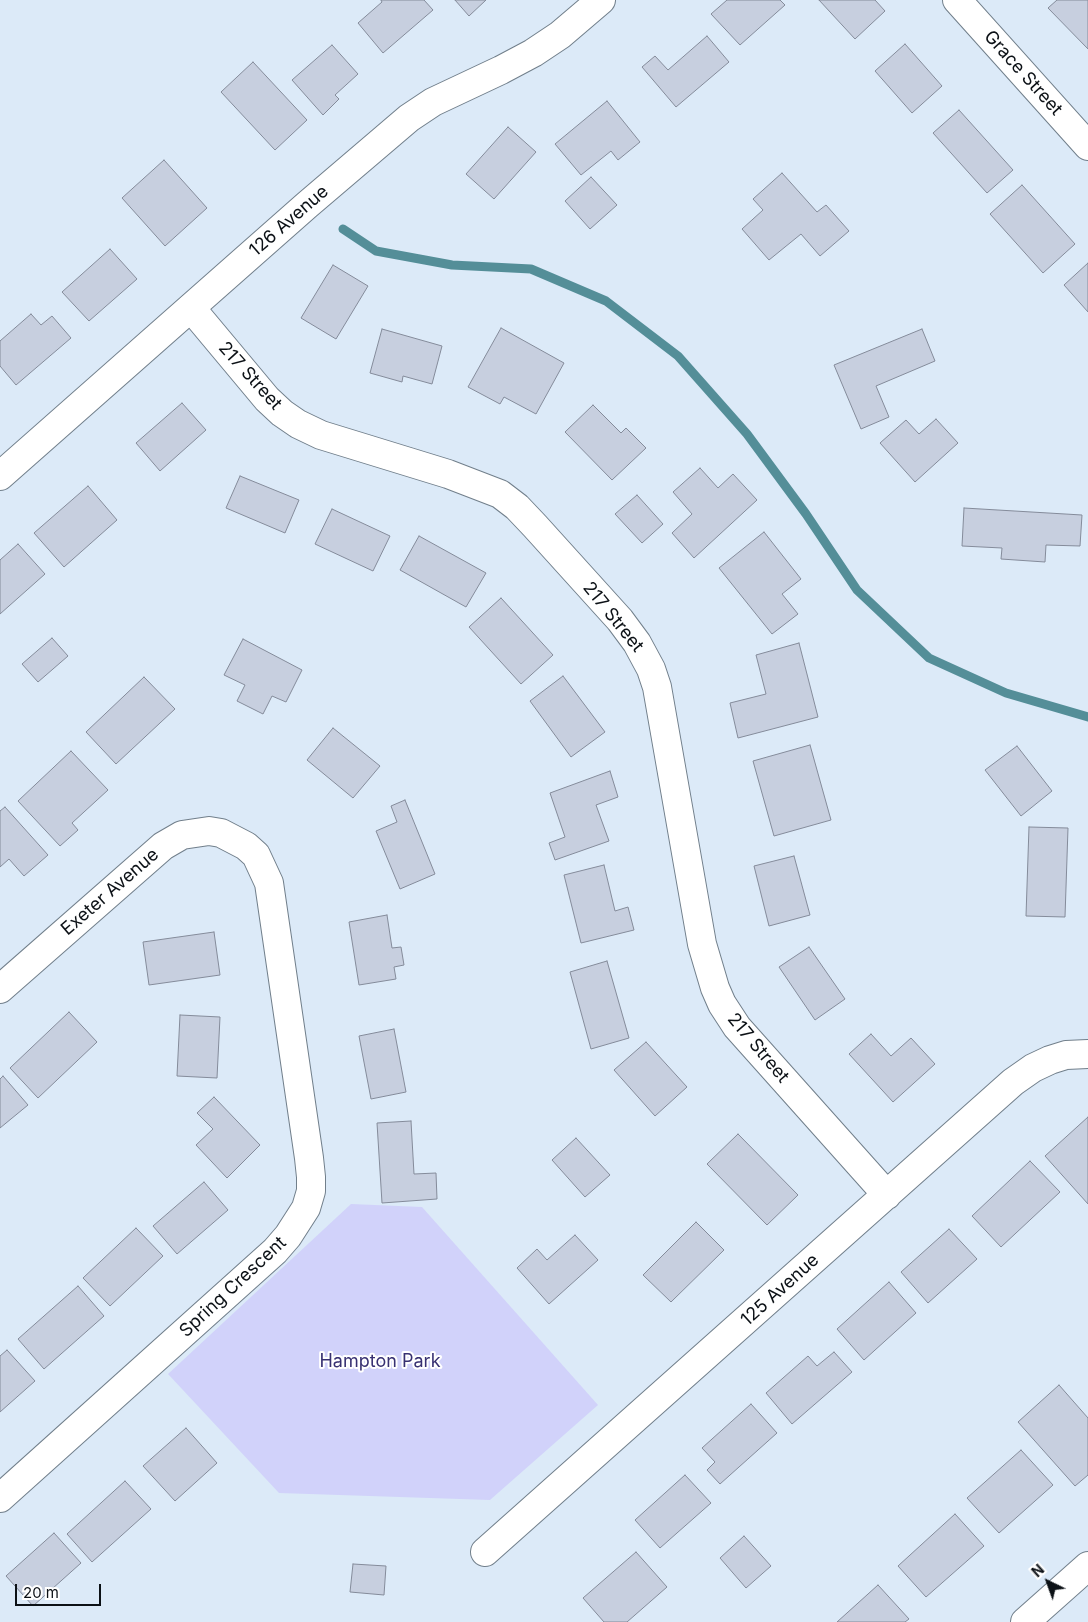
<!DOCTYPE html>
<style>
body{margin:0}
#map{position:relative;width:1088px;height:1622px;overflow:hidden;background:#dceaf8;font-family:Inter,sans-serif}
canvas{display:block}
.north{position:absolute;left:1023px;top:1557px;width:50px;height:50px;-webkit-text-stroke:4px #fff;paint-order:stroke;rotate:318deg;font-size:14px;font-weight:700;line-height:20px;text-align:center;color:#0c1116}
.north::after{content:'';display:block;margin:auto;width:18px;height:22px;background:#0c1116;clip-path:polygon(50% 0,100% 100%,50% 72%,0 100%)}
.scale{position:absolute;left:15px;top:1584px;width:86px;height:22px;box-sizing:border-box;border:2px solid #0c1116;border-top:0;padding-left:6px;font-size:15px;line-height:18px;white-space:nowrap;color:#0c1116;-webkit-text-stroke:4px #fff;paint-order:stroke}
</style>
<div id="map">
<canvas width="1088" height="1622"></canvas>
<div class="north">N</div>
<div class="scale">20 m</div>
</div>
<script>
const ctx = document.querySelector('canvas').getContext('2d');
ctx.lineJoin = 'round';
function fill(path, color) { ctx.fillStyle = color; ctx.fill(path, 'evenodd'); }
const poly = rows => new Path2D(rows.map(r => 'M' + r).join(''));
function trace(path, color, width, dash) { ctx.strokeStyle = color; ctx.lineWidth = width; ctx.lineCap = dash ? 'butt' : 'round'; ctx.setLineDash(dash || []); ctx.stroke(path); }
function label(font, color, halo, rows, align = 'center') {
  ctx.font = font + ' Inter,sans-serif'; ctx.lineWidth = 4; ctx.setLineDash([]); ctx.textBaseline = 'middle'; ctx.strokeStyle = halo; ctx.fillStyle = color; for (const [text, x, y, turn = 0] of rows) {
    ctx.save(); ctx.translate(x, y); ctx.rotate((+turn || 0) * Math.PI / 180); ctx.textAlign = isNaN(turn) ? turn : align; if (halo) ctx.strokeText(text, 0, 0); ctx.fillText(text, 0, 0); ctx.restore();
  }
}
fill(poly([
 [351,1204,422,1207,598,1405,490,1500,279,1493,168,1374]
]), '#d1d2fa');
trace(poly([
 [343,229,376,251,452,265,531,269,606,301,678,356,747,434,806,514,857,590,929,658,1006,693,1088,717]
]), '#548e98', 9);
const building = poly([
 [381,0,424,0,433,10,383,53,358,23,382,2,381,0],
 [455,0,486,0,469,16,455,0],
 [727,0,780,0,785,5,740,45,711,14,727,0],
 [819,0,875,0,885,11,855,39,819,0],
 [1057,0,1088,0,1088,49,1048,8,1057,0],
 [707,36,729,62,676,107,642,67,655,56,668,70,707,36],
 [905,44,942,86,912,113,875,71,905,44],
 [332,45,358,74,335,95,339,99,323,115,292,80,332,45],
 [253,62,307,120,275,150,221,92,253,62],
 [607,101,640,142,618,160,611,151,581,175,555,144,607,101],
 [959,110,1013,170,987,193,933,133,959,110],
 [508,127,536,152,494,199,466,174,508,127],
 [164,160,207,208,165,246,122,198,164,160],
 [782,173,817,212,826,205,849,231,820,256,801,234,769,260,742,229,763,210,753,199,782,173],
 [591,177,617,205,590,229,565,201,591,177],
 [1022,185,1075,244,1043,273,990,214,1022,185],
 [110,249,137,279,89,321,62,292,110,249],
 [1088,263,1088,312,1064,285,1088,263],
 [333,265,368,286,336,339,301,318,333,265],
 [31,314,41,325,52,316,71,338,16,385,0,366,0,341,31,314],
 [501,328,564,363,536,414,504,397,500,404,468,387,501,328],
 [382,329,442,346,432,384,403,376,402,382,370,373,382,329],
 [922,329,935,361,876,386,889,417,861,429,834,365,922,329],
 [182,403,206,430,160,471,136,443,182,403],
 [593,405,621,433,626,428,646,448,612,480,565,432,593,405],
 [936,419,958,443,915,482,880,443,906,420,919,434,936,419],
 [700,468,718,488,733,474,757,500,694,558,672,533,692,514,673,492,700,468],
 [240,476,299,500,285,533,226,508,240,476],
 [88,486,117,520,64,567,34,533,88,486],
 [637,495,663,524,642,543,615,514,637,495],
 [964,508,1082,515,1080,546,1046,545,1045,562,1001,559,1002,548,962,546,964,508],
 [332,509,390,536,373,571,315,544,332,509],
 [764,532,801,579,782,594,798,614,772,634,719,568,764,532],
 [419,536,486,573,466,607,400,570,419,536],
 [18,544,45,574,0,614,0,560,18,544],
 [501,598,553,655,521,684,469,627,501,598],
 [52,638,68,656,38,682,22,664,52,638],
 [243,639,302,670,286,702,272,696,263,714,237,701,245,685,224,675,243,639],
 [799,643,818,717,738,738,730,703,766,694,756,655,799,643],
 [563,676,605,732,571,757,530,701,563,676],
 [144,677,175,709,116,764,86,732,144,677],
 [333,728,380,766,353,798,307,760,333,728],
 [810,745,831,820,774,836,753,761,810,745],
 [1017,746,1052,791,1021,816,985,770,1017,746],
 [71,751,108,790,72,823,78,830,60,846,18,801,71,751],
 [610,771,618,797,596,805,609,841,555,860,549,843,565,837,550,793,610,771],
 [405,800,435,874,400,889,376,831,397,822,391,806,405,800],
 [5,807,48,855,24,876,9,859,0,867,0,811,5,807],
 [1029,827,1068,828,1065,917,1026,916,1029,827],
 [794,856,810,915,769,926,754,866,794,856],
 [604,865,615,911,628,907,634,930,581,943,564,875,604,865],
 [387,915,392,948,401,947,404,965,394,967,396,979,359,985,349,922,387,915],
 [214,932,220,975,149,985,143,942,214,932],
 [809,947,845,999,815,1020,779,967,809,947],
 [607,961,629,1038,591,1049,570,972,607,961],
 [69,1012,97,1042,38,1098,10,1068,69,1012],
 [180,1015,220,1017,217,1078,177,1076,180,1015],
 [394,1029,406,1092,371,1099,359,1036,394,1029],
 [871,1034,891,1056,911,1038,935,1064,893,1102,849,1054,871,1034],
 [646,1042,687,1087,655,1116,614,1070,646,1042],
 [3,1076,28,1105,0,1128,0,1079,3,1076],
 [214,1097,260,1145,227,1178,196,1145,213,1129,197,1113,214,1097],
 [1088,1117,1088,1204,1045,1156,1088,1117],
 [411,1121,414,1174,436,1173,437,1199,382,1203,377,1123,411,1121],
 [738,1134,798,1195,767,1225,707,1164,738,1134],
 [576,1138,610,1175,585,1197,552,1160,576,1138],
 [1030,1161,1060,1192,1001,1247,972,1216,1030,1161],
 [204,1182,228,1210,177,1254,153,1226,204,1182],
 [696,1222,724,1250,671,1302,643,1275,696,1222],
 [136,1228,163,1256,110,1306,83,1278,136,1228],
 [949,1229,977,1259,928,1303,901,1272,949,1229],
 [575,1235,598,1260,549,1304,517,1268,537,1249,547,1260,575,1235],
 [889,1282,916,1313,864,1360,837,1329,889,1282],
 [78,1286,104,1316,44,1369,18,1339,78,1286],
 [7,1350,35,1381,0,1412,0,1356,7,1350],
 [834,1352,852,1372,792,1424,766,1393,808,1356,817,1366,834,1352],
 [1059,1385,1088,1418,1088,1475,1075,1486,1018,1422,1059,1385],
 [751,1404,777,1433,720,1484,707,1470,715,1462,702,1448,751,1404],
 [186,1428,217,1463,175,1501,143,1466,186,1428],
 [1021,1450,1053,1485,999,1533,967,1498,1021,1450],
 [685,1475,711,1503,660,1548,635,1520,685,1475],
 [125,1481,151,1509,92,1562,67,1534,125,1481],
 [955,1514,984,1546,926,1597,898,1566,955,1514],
 [54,1533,81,1563,33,1606,6,1576,54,1533],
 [744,1536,771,1566,746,1588,720,1558,744,1536],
 [636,1552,667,1587,627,1622,604,1622,583,1598,636,1552],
 [353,1564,386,1566,384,1595,350,1592,353,1564],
 [878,1585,909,1619,905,1622,837,1622,878,1585]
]);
fill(building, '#c7cfdf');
trace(building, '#848b9a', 1);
const minor = poly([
 [957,0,1088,146],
 [191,308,267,399,282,413,298,424,321,435,448,474,500,494,517,507,535,526,620,620,637,643,651,669,657,687,702,944,715,988,722,1004,737,1027,887,1195],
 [0,989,163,846,182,835,209,831,221,833,246,846,256,855,269,883,309,1158,311,1177,311,1191,306,1208,288,1236,275,1251,0,1498],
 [485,1552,1013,1082,1033,1068,1050,1060,1066,1055,1088,1054]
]);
const tertiary = poly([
 [0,476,307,205,409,118,433,102,501,70,533,53,560,35,601,0],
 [1025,1622,1088,1566]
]);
trace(minor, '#717f8b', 30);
trace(tertiary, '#717f8b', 30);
trace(minor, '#fff', 28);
trace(tertiary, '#fff', 28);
label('18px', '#0c1116', '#fff', [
 ["Grace Street",1023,73,48],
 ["126 Avenue",289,221,-41],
 ["217 Street",250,376,48],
 ["217 Street",613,617,51],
 ["Exeter Avenue",110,892,-41],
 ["217 Street",758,1048,50],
 ["Spring Crescent",233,1287,-43],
 ["125 Avenue",780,1290,-42]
]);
label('18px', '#373072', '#fff', [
 ["Hampton Park",380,1362]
]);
</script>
